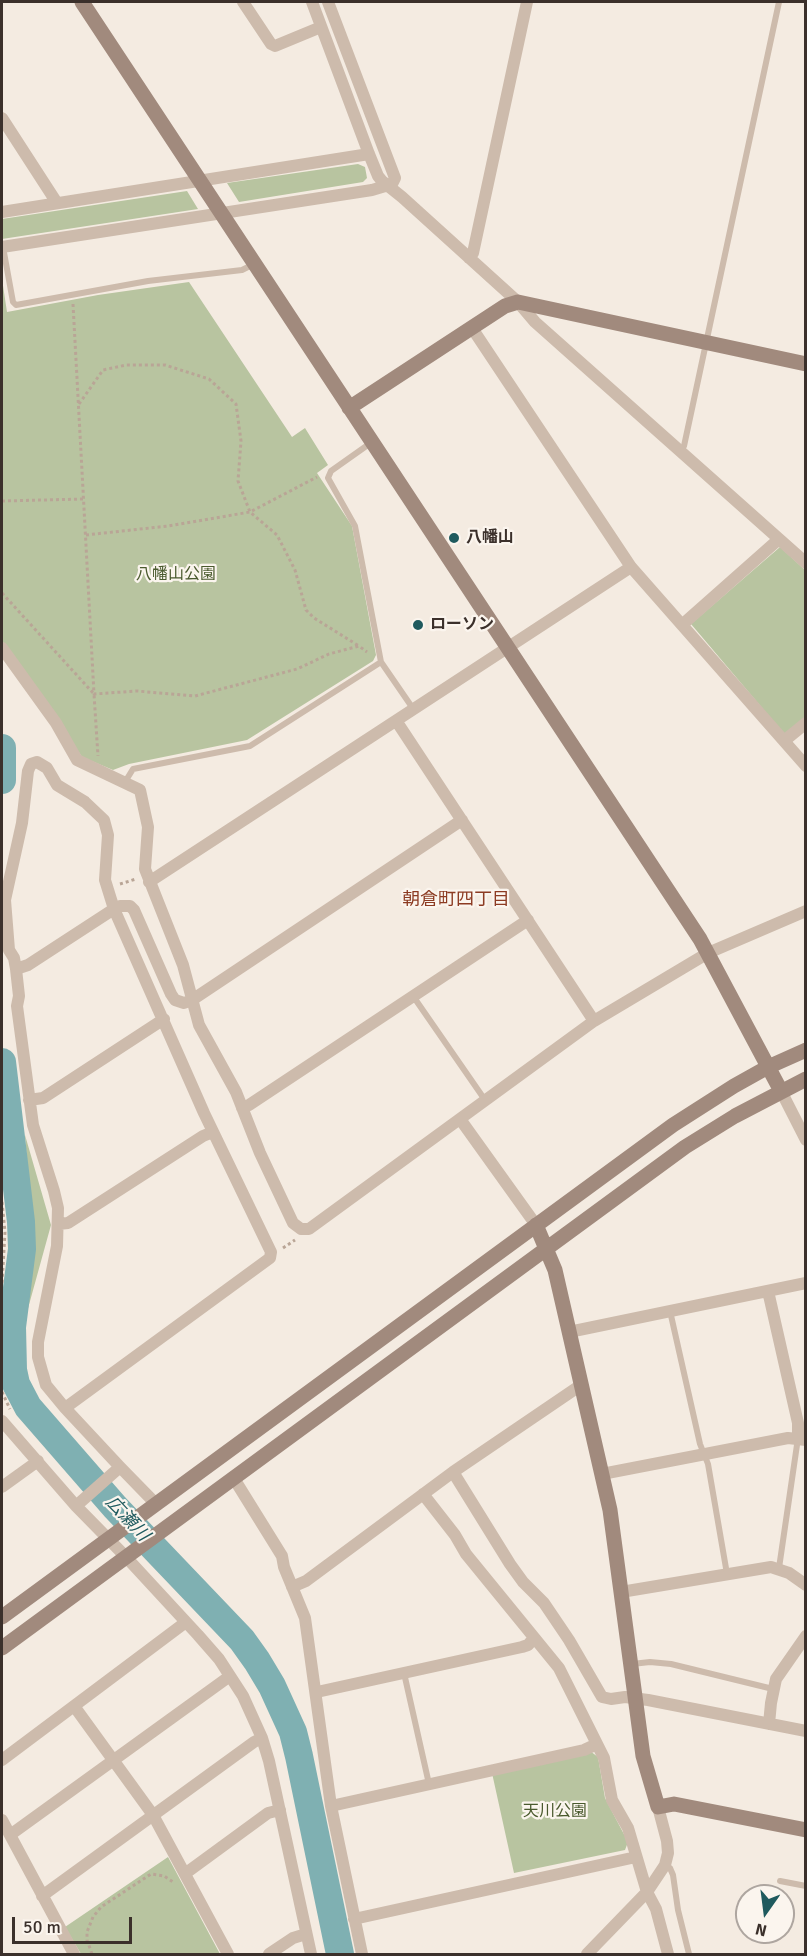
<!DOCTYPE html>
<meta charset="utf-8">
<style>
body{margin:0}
#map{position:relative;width:807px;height:1956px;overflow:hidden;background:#f4ebe1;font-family:Signika,sans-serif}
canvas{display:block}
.frame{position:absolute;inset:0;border:3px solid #3b302b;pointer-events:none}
.north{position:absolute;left:735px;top:1884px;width:60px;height:60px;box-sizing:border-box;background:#fbf5ee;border:2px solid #aea6a0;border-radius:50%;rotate:194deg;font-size:16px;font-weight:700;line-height:24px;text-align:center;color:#3b302b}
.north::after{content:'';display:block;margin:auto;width:21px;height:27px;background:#1f5a5e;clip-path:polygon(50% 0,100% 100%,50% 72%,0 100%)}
.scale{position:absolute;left:12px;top:1917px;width:120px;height:27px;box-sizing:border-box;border:3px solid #3b302b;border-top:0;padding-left:8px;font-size:18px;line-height:21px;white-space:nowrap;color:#3b302b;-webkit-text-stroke:4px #fbf5ee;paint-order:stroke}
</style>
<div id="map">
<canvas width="807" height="1956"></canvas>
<div class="frame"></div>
<div class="north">N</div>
<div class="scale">50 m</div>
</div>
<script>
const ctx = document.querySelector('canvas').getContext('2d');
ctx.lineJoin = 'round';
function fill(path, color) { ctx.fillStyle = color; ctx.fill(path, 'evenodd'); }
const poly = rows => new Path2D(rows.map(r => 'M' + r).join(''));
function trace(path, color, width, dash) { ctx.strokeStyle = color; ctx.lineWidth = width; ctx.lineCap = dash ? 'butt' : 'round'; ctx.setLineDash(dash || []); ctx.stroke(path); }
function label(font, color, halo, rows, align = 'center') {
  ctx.font = font + ' Signika,"Noto Sans JP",sans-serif'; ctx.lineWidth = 4.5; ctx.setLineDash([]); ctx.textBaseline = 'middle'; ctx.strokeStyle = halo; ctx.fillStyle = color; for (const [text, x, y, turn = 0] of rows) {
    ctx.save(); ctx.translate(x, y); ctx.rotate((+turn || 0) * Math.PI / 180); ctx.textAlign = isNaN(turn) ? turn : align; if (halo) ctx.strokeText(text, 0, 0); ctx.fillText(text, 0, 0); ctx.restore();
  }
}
fill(poly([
 [358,164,365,167,367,178,363,182,239,202,227,183],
 [187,191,198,209,2,239,2,219],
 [2,279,7,312,98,295,189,282,292,437,305,428,328,465,317,473,352,526,376,655,373,661,247,740,129,764,113,770,82,757,2,641],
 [780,547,805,570,805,717,785,735,691,624],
 [25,1135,51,1225,27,1312,31,1217],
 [590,1751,598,1757,605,1798,628,1842,625,1850,514,1873,492,1773],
 [168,1857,220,1954,81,1954,65,1927]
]), '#b8c4a0');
trace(poly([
 [2,748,2,780],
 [2,1062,21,1222,22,1249,12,1327,13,1370,16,1384,28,1407,115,1507,242,1640,257,1661,272,1686,293,1732,299,1756,340,1954]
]), '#7fb0b2', 28);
trace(poly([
 [73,304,94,694,137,691,195,696,297,669,329,654,359,646,367,652],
 [79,404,103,370,126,365,165,365,209,379,236,404,241,441,238,481,250,512,277,535,295,570,306,610,314,618,359,646],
 [2,501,84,499],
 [86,535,168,526,250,512,317,477],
 [2,593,94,694,98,756],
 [120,884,136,879],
 [2,1202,5,1232,2,1284],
 [283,1248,295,1240],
 [2,1392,10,1409],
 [92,1954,87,1940,87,1932,93,1917,101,1907,151,1874,164,1876,173,1882]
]), '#b9a596', 3, [3, 3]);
trace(poly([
 [3,247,13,302,16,305,148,281,242,270,254,264],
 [372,442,331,471,328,478,355,526,381,662,414,710],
 [680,450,684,446,779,2],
 [125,782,133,769,250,746,381,662],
 [413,996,485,1100],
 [670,1311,700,1444,708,1464,727,1574],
 [779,1568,798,1438],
 [632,1664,650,1662,671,1664,773,1689],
 [404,1673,429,1784],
 [665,1865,670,1868,673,1875,678,1910,689,1954],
 [780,1881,806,1886]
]), '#cdbbac', 6);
trace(poly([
 [243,2,271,44,275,46,321,27],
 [312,2,369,154,378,176,382,181,402,197,518,302,535,322,806,563],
 [2,118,57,203],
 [2,212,369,154],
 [2,247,372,190,392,184,395,178,328,2],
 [469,258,473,253,527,2],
 [472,328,631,567,806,766],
 [683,624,779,539],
 [2,648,56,723,77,760,140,790,148,827,145,869,183,965,199,1025,236,1092,260,1153,293,1223,301,1229,309,1229,594,1021,708,953,806,911],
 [397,722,594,1021],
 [784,741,806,723],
 [149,882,631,567],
 [16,969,28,965,114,909,120,906,130,906,134,910,171,994,175,1000,184,1003,192,1000,462,820],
 [781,1091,806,1140],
 [29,1100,43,1098,164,1019],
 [242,1108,249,1105,528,920],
 [460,1119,536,1225],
 [58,1224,68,1223,203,1136,213,1132],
 [768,1291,798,1423,798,1438],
 [569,1332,806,1283],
 [65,1408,270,1258,271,1252,204,1113,114,909,105,880,108,835,104,820,85,802,57,785,47,768,37,762,31,764,28,771,22,823,5,900,9,950,14,958,16,969,19,996,17,1006,33,1125,54,1191,58,1208,57,1246,38,1342,38,1357,46,1385,65,1408,120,1467,156,1504],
 [2,1421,76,1506,126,1557,198,1635,219,1659,243,1696,262,1738,269,1761,311,1954],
 [453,1472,510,1564,523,1582,544,1603,569,1640,602,1697,611,1699,625,1697,648,1700,806,1731],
 [602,1474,788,1438,806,1440],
 [233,1477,282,1556,284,1567,305,1618,331,1806,362,1954],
 [2,1487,38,1461],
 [423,1494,455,1535,466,1554,559,1668,604,1758,612,1800,628,1828,647,1892,656,1909,668,1954],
 [76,1506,120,1467],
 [292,1587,306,1581,453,1472,581,1385],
 [621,1592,771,1567,789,1573,806,1585],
 [317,1692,522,1647,528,1645,534,1638],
 [74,1706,153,1815,228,1954],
 [769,1724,771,1703,776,1679,806,1636],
 [2,1760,186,1622],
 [331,1806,584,1750,597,1744],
 [2,1820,74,1954],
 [10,1835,230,1676],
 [186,1873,268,1813,280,1810],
 [42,1896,254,1742,262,1738],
 [354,1919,636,1857],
 [269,1954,293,1938,306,1934],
 [587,1954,647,1892,665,1865,668,1853,667,1841,658,1807]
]), '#cdbbac', 12);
trace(poly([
 [82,2,700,939,781,1091],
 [349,408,505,306,518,302,806,364],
 [536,1225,555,1270,610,1510,643,1756,658,1807,674,1804,806,1830],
 [2,1617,673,1125,734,1086,768,1067,806,1050],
 [2,1648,685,1147,735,1116,806,1079]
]), '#a18a7d', 15);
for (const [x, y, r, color] of [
 [454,538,6,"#1f5a5e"],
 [418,625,6,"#1f5a5e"]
]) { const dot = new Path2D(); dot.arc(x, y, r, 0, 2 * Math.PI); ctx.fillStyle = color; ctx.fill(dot); trace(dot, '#fbf5ee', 2); }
label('bold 16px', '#3b302b', '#fbf5ee', [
 ["八幡山",466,538],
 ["ローソン",430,625]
], 'left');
label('16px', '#4a5a2e', '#fbf5ee', [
 ["八幡山公園",176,575],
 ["天川公園",555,1812]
]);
label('18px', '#8c3b22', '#fbf5ee', [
 ["朝倉町四丁目",456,900]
]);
label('italic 18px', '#1f5a5e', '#fbf5ee', [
 ["広瀬川",127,1519,47]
]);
</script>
